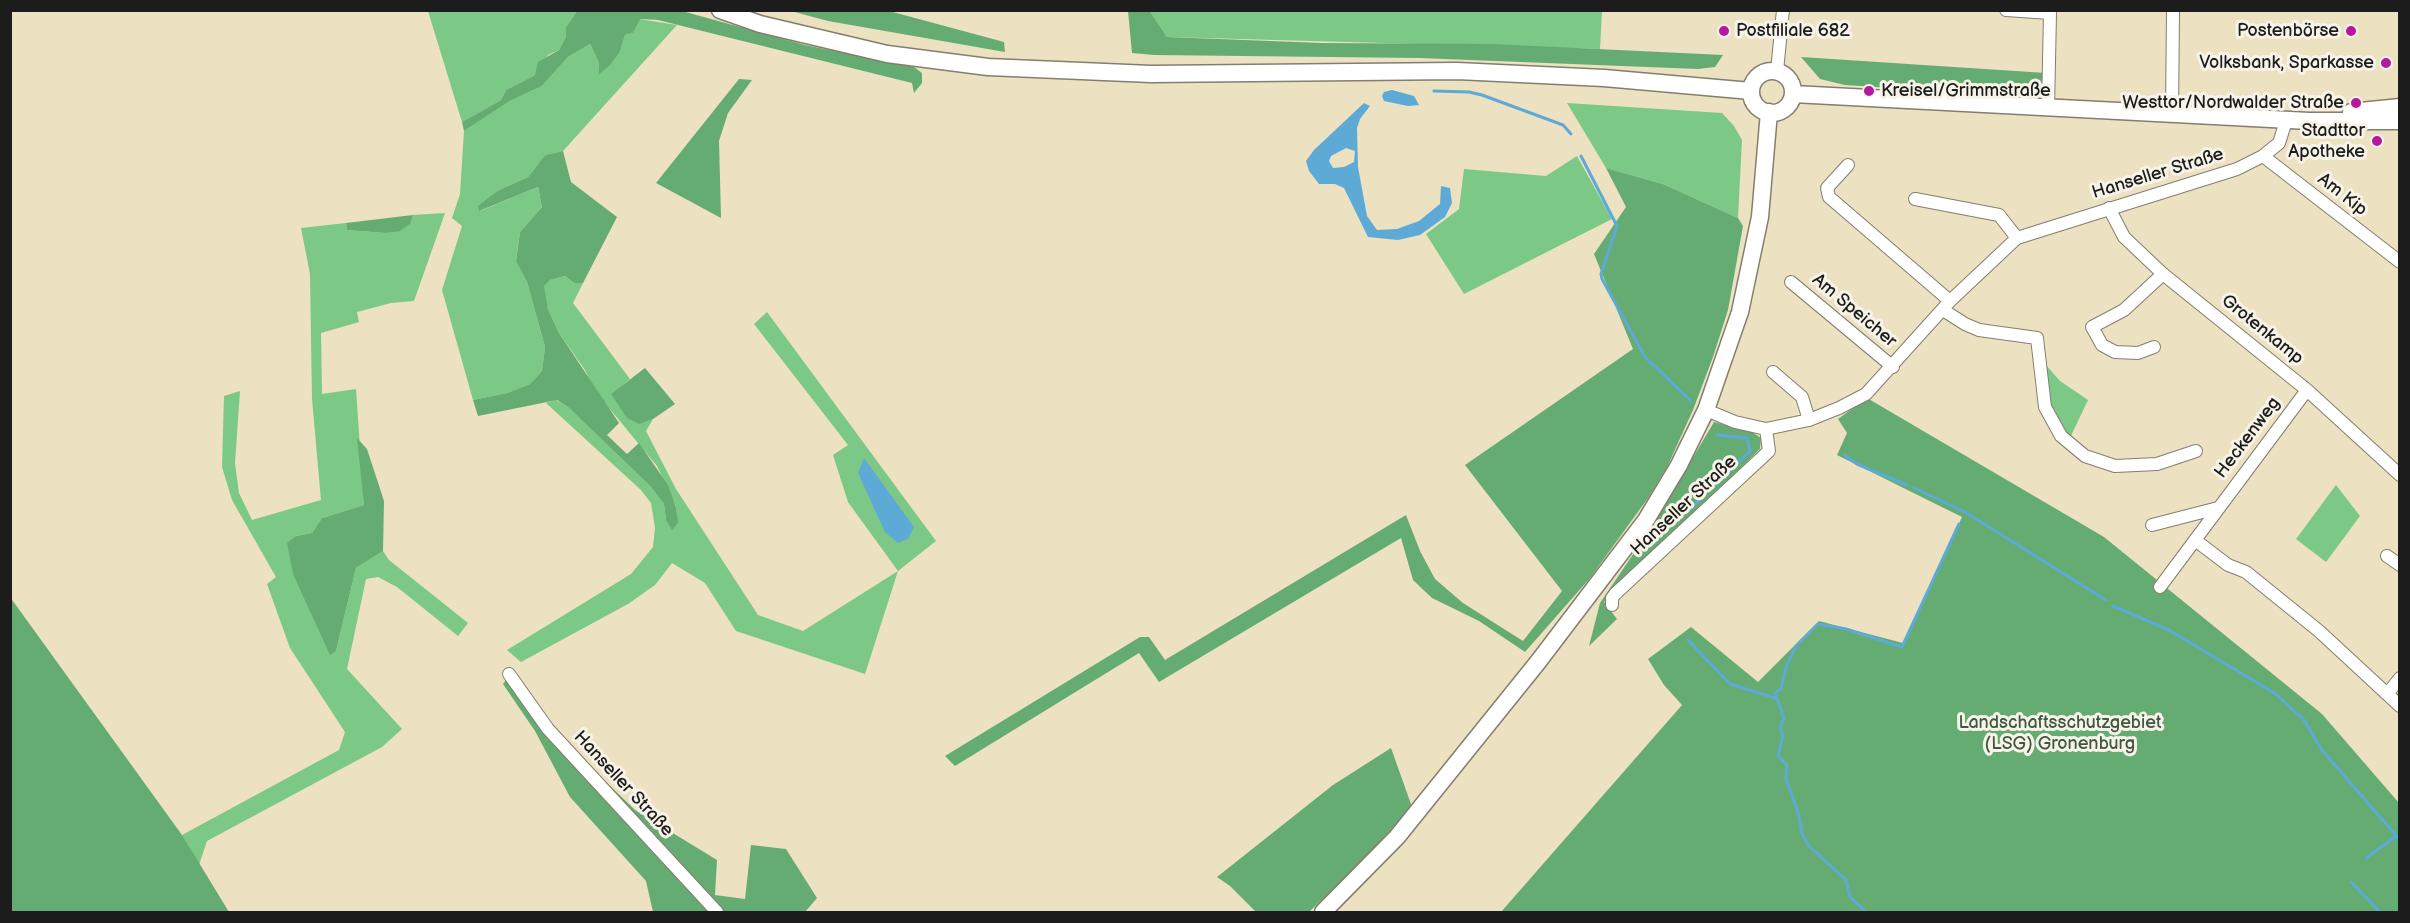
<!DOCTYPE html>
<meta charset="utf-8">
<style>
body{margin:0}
#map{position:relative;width:2410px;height:923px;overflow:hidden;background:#ece1c1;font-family:"Balsamiq Sans",sans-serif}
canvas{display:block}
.frame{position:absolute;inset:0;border:12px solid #1c1c1c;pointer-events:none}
</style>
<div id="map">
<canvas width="2410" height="923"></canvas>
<div class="frame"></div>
</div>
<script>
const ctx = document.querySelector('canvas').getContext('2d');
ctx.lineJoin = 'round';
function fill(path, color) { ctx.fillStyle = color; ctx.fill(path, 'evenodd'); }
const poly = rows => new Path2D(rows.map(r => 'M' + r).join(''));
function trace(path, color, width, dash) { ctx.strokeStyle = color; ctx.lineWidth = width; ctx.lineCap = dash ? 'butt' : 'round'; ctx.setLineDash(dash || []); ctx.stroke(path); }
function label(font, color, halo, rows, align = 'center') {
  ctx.font = font + ' "Balsamiq Sans",sans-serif'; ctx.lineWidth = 6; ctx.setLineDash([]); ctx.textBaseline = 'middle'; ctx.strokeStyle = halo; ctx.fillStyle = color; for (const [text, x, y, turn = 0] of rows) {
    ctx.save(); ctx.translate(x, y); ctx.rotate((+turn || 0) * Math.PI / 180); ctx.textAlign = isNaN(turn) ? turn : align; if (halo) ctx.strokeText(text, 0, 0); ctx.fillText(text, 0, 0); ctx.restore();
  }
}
fill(poly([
 [428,11,577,11,566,27,566,37,559,50,548,55,535,75,506,90,501,100,462,122],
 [1150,11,1602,11,1600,49,1167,37],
 [639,19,677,25,563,151,545,155,528,177,499,190,480,211,538,187,542,207,520,232,516,260,527,282,545,347,542,371,530,384,507,393,473,400,442,290,462,226,452,218,460,194,464,131,510,101,542,86,568,57,590,44,599,63,598,74,620,52,625,35,633,33],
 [1567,103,1722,113,1734,126,1742,140,1738,218,1663,184,1606,168],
 [1577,156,1612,219,1464,294,1426,234,1459,209,1464,169,1546,176],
 [445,213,414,301,391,303,357,312,359,322,321,333,322,394,356,389,364,505,322,518,312,533,296,536,336,651,356,568,383,551,389,560,468,623,458,636,397,587,378,577,366,579,347,669,402,729,382,747,207,841,199,865,182,835,339,750,345,732,290,648,267,584,276,577,232,500,222,467,224,396,240,391,235,463,239,493,252,520,321,500,312,399,310,274,301,228,346,223,347,230,385,233,411,223,413,215],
 [565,276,574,283,583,283,573,303,630,379,612,394,639,423,653,419,646,431,676,489,758,615,803,631,898,571,848,502,833,455,848,445,754,324,767,312,936,541,898,571,865,674,736,631,705,583,672,563,655,585,628,604,521,662,507,650,631,574,653,547,655,528,651,503,641,490,546,403,556,400,569,408,650,486,664,504,666,520,677,523,676,506,657,466,595,391,585,370,559,333,548,309,543,286,550,280],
 [2045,364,2060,381,2088,400,2070,438,2060,427,2050,406],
 [2336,485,2360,516,2326,562,2296,539]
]), '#7cc886');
fill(poly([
 [577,11,682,11,805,45,914,67,922,73,922,83,914,93,912,83,658,20,640,19,633,33,625,35,620,52,609,66,598,75,599,63,590,44,568,57,542,86,510,101,464,131,462,122,501,100,506,90,535,75,538,62,559,50,566,37,566,27],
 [791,11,889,11,1004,42,1005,52,828,21],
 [1128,11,1150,11,1167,37,1322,43,1493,44,1723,55,1715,67,1698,69,1420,58,1154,55,1132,53],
 [1801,57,2046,73,2045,98,1845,85,1820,79],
 [739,79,752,80,728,113,719,141,721,218,656,183],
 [563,151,571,182,617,217,583,283,574,283,565,276,550,280,544,286,548,309,559,333,619,423,607,435,627,454,639,443,668,485,676,507,678,523,672,530,666,520,664,504,650,486,569,408,557,400,478,416,473,400,507,393,530,384,542,371,545,347,527,282,516,261,520,232,542,207,538,187,479,211,478,206,499,190,528,177,545,155],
 [1606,168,1663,184,1738,218,1743,226,1728,310,1713,357,1693,410,1668,465,1648,498,1590,578,1525,652,1479,621,1432,598,1413,580,1401,538,1159,682,1139,653,955,766,945,756,1140,637,1149,637,1165,660,1406,515,1420,551,1435,579,1463,603,1523,641,1562,591,1465,465,1633,349,1594,254,1626,207],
 [413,215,411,223,400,231,385,233,347,230,346,223],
 [645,368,675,404,653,419,639,424,627,418,611,394],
 [1867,398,2104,537,2322,714,2399,803,2399,912,1501,912,1682,705,1664,685,1648,659,1691,627,1758,682,1819,621,1903,643,1962,517,1837,455,1847,433,1838,419],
 [1714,422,1752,432,1761,438,1760,449,1604,602,1617,619,1589,646,1600,603,1653,525],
 [357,438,367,449,384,501,383,551,356,568,336,651,330,655,293,574,287,543,296,536,312,533,322,518,364,505],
 [10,597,182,835,229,912,11,912],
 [508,677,569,746,635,810,717,860,715,895,745,899,751,845,786,849,817,898,805,912,653,912,646,881,570,797,535,731,503,684],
 [1391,748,1412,807,1362,861,1309,912,1256,912,1230,886,1217,877,1333,785]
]), '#65ac73');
fill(poly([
 [1392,90,1414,96,1419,105,1408,106,1384,101,1382,96,1384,92],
 [1364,103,1370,106,1360,119,1357,128,1358,167,1367,216,1377,230,1397,229,1419,221,1440,204,1441,186,1450,188,1452,203,1445,217,1420,235,1398,240,1368,237,1344,188,1335,184,1319,184,1309,171,1306,161,1314,150],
 [1346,148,1355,151,1354,162,1344,167,1333,168,1329,161,1331,156],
 [864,458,914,527,908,539,898,543,885,532,858,473]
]), '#5daad6');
trace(poly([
 [1434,91,1469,92,1482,95,1563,125,1571,134],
 [1581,156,1617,226,1601,274,1602,279,1645,357,1691,401],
 [1845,455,1857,464,1907,485],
 [1914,488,1965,512,2106,600],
 [1690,509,1750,451,1747,438,1717,435],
 [2113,606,2169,630,2276,694,2304,720,2321,749,2400,840],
 [1688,640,1730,684,1775,698],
 [2366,858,2395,837],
 [2351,882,2380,912],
 [1866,912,1850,897,1846,880,1809,846,1802,834,1799,815,1786,779,1787,765,1778,756,1783,735,1780,728,1784,718,1775,693,1781,689,1786,667,1796,646,1818,624,1846,629,1902,647,1959,524]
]), '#5daad6', 3);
const street = poly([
 [2006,10,2050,13,2048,109],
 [1777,71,1783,10],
 [2172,114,2173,10],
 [2263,156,2400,262],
 [1848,165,1827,188,1829,197,1950,301],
 [1915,199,1999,215,2017,238],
 [2109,208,2124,237,2163,274,2307,390,2400,475],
 [1791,282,1893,367],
 [1943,310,1965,324,1979,330,2037,338,2045,407,2061,436,2085,456,2115,466,2157,464,2196,451],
 [2154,347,2138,353,2115,352,2102,345,2092,327,2124,310,2163,274],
 [1773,372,1802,397,1809,420],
 [1706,410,1735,422,1766,429,1809,420,1839,408,1866,394,1950,301,2017,238,2237,169,2263,156,2279,143,2287,118],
 [2152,525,2218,508],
 [2195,540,2228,565,2246,572,2319,631,2400,706],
 [2387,556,2400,565],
 [2160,587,2307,390],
 [1612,605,1612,598,1615,594,1769,451,1766,429],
 [509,674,548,729,717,912],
 [2388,693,2400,678]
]);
const secondary = poly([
 [720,10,760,24,887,54,988,67,1151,74,1457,71,1604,78,1751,91],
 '1751 92a21 21 0 1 1 42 0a21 21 0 1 1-42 0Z',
 [1793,94,2309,121,2400,121],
 [2351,112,2400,107],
 [1323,912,1397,837,1538,662,1646,520,1679,465,1706,410,1740,312,1760,217,1769,112]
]);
trace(street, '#847e6e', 14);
trace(secondary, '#847e6e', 19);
trace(street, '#fff', 12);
trace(secondary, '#fff', 16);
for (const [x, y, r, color] of [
 [1724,31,6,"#b5179e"],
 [2351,31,6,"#b5179e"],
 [2386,63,6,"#b5179e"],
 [1869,91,6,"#b5179e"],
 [2356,103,6,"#b5179e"],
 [2377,141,6,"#b5179e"]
]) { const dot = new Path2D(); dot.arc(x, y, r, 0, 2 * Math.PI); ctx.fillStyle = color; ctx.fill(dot); trace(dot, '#f7f3e8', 2); }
label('18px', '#1c1c1c', '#f7f3e8', [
 ["Postfiliale 682",1736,31,"left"],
 ["Postenbörse",2339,31],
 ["Volksbank, Sparkasse",2374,63],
 ["Kreisel/Grimmstraße",1881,91,"left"],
 ["Westtor/Nordwalder Straße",2344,103],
 ["Stadttor",2365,131],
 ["Apotheke",2365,152]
], 'right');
label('18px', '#1c1c1c', '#f7f3e8', [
 ["Hanseller Straße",2158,174,-17],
 ["Am Kip",2342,195,38],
 ["Am Speicher",1854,311,40],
 ["Grotenkamp",2262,330,39],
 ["Heckenweg",2248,438,-53],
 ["Hanseller Straße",1684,506,-43],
 ["Hanseller Straße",623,784,47]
]);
label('18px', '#3e5841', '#f7f3e8', [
 ["Landschaftsschutzgebiet",2060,723],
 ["(LSG) Gronenburg",2060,744]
]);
</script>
